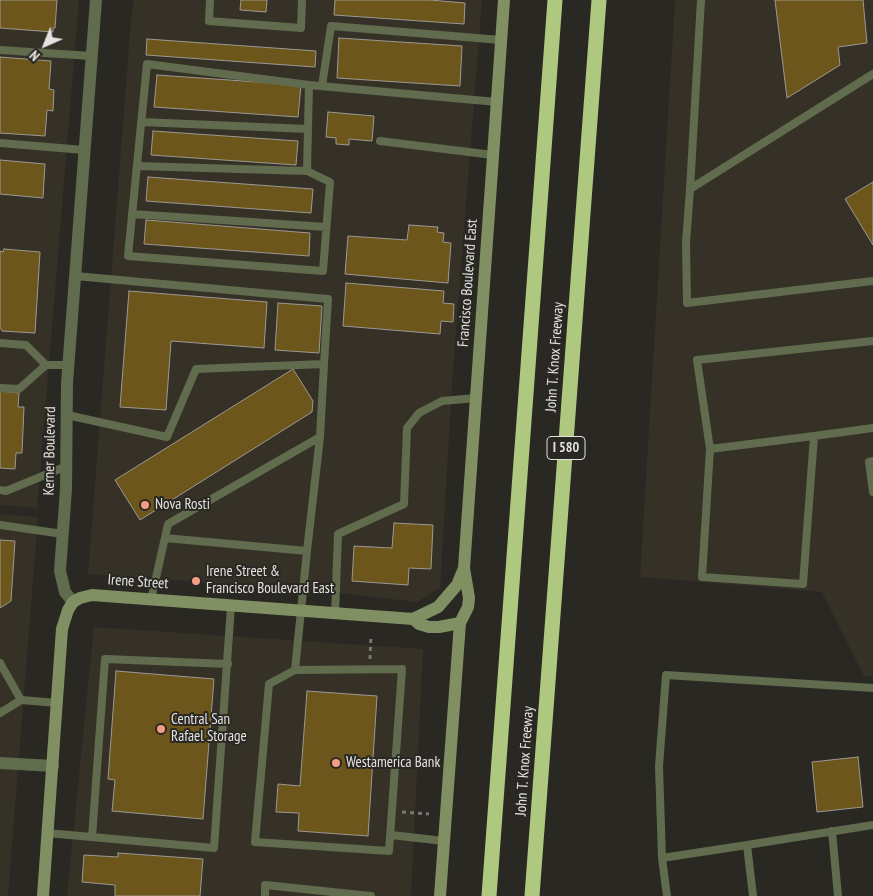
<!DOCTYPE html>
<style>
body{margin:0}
#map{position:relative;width:873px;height:896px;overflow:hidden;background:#2a2823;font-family:"PT Sans Narrow",sans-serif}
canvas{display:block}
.north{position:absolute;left:20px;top:20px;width:50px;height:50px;-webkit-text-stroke:4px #2a2823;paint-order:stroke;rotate:224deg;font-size:14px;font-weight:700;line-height:20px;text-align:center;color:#e4e3e0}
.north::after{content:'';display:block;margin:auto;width:18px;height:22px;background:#e4e3e0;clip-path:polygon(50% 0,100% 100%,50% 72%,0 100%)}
</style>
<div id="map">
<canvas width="873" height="896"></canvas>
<div class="north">N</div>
</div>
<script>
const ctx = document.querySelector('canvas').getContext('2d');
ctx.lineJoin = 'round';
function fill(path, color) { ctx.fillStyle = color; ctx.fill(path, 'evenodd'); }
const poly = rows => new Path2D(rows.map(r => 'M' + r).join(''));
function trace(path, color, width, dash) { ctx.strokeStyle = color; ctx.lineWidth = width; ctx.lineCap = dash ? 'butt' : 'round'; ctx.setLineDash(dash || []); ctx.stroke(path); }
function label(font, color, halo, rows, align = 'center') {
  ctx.font = font + ' "PT Sans Narrow",sans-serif'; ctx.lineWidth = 4; ctx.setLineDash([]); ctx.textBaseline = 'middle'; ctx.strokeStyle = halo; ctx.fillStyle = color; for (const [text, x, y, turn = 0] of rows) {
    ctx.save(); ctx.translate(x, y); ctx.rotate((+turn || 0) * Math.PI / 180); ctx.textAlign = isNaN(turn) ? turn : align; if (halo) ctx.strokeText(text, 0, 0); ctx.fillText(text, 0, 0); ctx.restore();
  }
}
fill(poly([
 [0,0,79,0,37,508,0,505],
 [134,0,482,0,453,370,440,588,417,602,312,590,88,574,131,20],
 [675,0,873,0,873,677,864,676,822,592,640,577],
 [0,514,38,517,8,896,0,896],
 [94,627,423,649,411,896,67,896]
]), '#363127');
const building = poly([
 [0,0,57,0,55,28,53,28,53,32,0,28,0,0],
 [241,0,267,0,266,12,240,10,241,0],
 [335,0,430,0,465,3,464,24,334,15,335,0],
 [775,0,863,0,867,43,838,47,840,65,787,98,775,0],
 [339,38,462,46,460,86,337,78,339,38],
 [147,39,316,51,315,67,146,55,147,39],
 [0,57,51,61,49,89,54,90,53,111,47,110,45,136,0,133,0,57],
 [157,75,301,85,298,117,154,107,157,75],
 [328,112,374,116,372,141,349,139,349,145,336,144,336,138,326,137,328,112],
 [153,131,298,141,296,165,151,155,153,131],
 [0,160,45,164,43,198,0,194,0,160],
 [148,177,313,189,311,213,146,201,148,177],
 [873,182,873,245,845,199,873,182],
 [146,220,310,233,309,256,144,244,146,220],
 [409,225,438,227,437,232,444,233,443,242,451,243,448,283,345,274,348,236,407,240,409,225],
 [4,249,40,252,35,333,2,331,0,327,0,251,3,252,4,249],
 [346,283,444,291,443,303,454,304,453,322,441,321,440,334,343,326,346,283],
 [129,291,267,302,264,348,171,341,166,410,120,407,129,291],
 [278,303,322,306,319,353,275,350,278,303],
 [293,369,313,401,312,412,140,520,115,480,293,369],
 [0,391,19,393,18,407,24,407,22,453,16,453,15,469,0,468,0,391],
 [394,523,433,525,431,569,409,568,408,585,352,581,354,546,392,548,394,523],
 [0,540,15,541,11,601,0,608,0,540],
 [116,671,214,679,203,819,112,811,115,780,108,779,116,671],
 [307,691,377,696,368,836,298,831,299,813,276,812,278,784,300,786,307,691],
 [858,757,863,807,817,812,812,762,858,757],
 [118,853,203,859,200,896,115,896,115,885,82,882,84,855,118,857,118,853]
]);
fill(building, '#6c561b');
trace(building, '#9c9993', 1);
trace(poly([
 [370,659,371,635],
 [402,812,429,814]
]), '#797773', 3, [4, 4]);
trace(poly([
 [210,0,209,21,301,28,302,0],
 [701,0,690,189,873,74],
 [0,50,91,56],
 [309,85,147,64,128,256,323,271,330,182,307,171,309,85,497,102],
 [322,86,331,26,501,40],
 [141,122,308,129],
 [380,141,493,155],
 [0,143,84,150],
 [137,166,307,171],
 [690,189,686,243,687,303,873,281],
 [132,214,326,227],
 [75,276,328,299,324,364],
 [873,341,697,360,710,449,702,577,803,584,814,436,873,428],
 [0,343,26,345,46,365],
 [0,388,19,389,46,365,69,365],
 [67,415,167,437,196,369,324,364,320,437,168,524,151,600],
 [710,449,814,436],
 [873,461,869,462,873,492],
 [0,490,6,491,67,466],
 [0,525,63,534],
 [165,538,307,551,295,670],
 [307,551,320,437],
 [335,614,338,534,404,504,407,428,419,413,442,401,476,398],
 [0,663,21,700],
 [402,669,389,851,255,842,269,684,295,670,402,669],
 [0,713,21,700,57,703],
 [832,831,838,896],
 [47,833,214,848,231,606],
 [391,835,444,841],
 [92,837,105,659,228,664],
 [662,858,659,766,666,675,873,688],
 [265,896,265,885,371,896],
 [667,896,662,858,747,845],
 [753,896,747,845,873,825]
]), '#616b4e', 8);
trace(poly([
 [73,602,65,592,60,571,66,489,67,383,96,0],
 [0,763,53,766]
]), '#616b4e', 12);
trace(poly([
 [413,619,419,624,429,627,439,627,460,623],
 [43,896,62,629,68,610,73,602,80,598,92,595,413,619,438,607,457,585,464,568,504,0],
 [440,896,460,623,468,607,469,598,464,568]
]), '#809062', 12);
trace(poly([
 [489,896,555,0],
 [532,896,599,0]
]), '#afc87f', 15);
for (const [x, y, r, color] of [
 [145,505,5,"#f49e86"],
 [196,581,5,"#f49e86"],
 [161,729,5,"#f49e86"],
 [336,763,5,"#f49e86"]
]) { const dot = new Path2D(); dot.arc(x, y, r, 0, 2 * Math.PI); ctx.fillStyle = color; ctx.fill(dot); trace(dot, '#2a2823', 2); }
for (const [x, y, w] of [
 [566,448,38]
]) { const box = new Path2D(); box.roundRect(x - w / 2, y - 11.5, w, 23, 4); ctx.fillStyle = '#2a2823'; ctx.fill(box); trace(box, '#e4e3e0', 1); }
label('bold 14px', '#e4e3e0', null, [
 ["I 580",566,448]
]);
label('15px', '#e4e3e0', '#2a2823', [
 ["Francisco Boulevard East",468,283,-86],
 ["John T. Knox Freeway",555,357,-86],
 ["Kerner Boulevard",50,451,-89],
 ["Irene Street",138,582,4],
 ["John T. Knox Freeway",525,761,-86]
]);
label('15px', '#e4e3e0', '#2a2823', [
 ["Nova Rosti",155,505],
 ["Irene Street &",206,572],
 ["Francisco Boulevard East",206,589],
 ["Central San",171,720],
 ["Rafael Storage",171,737],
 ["Westamerica Bank",346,763]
], 'left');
</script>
